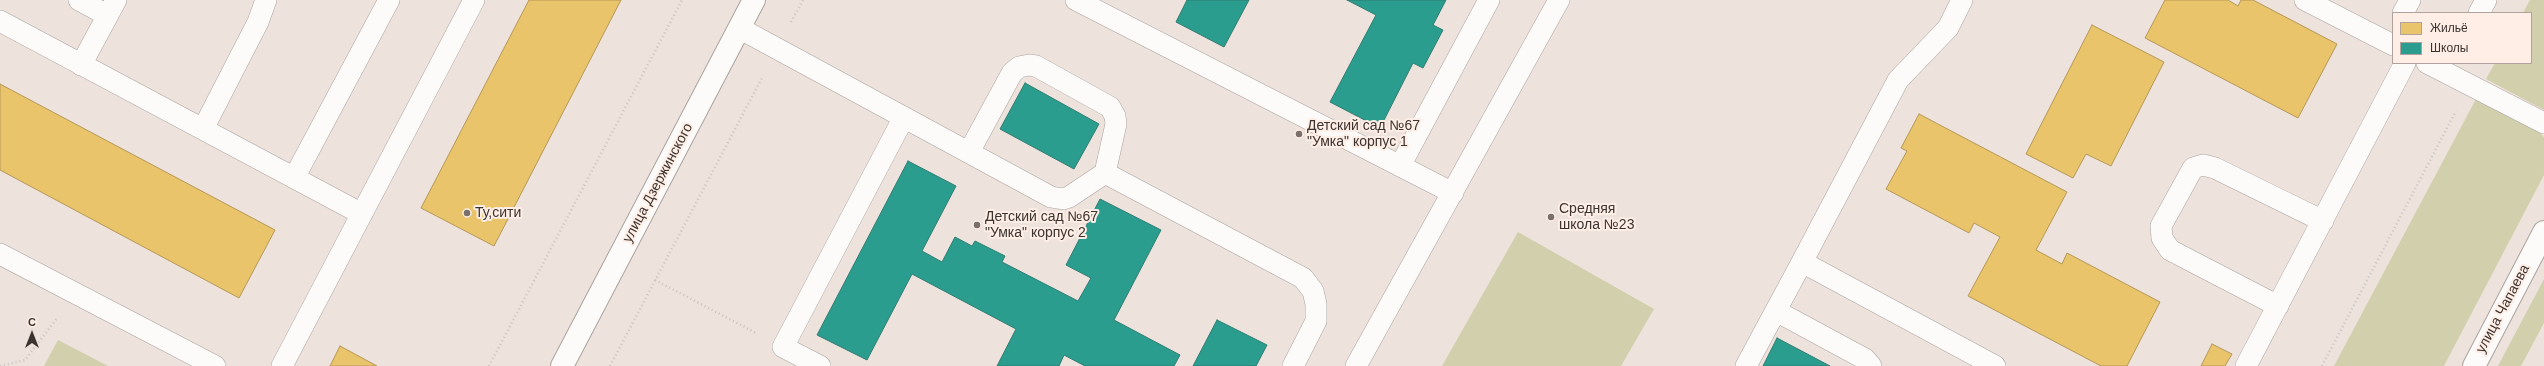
<!DOCTYPE html>
<meta charset="utf-8">
<style>
body{margin:0}
#map{position:relative;width:2544px;height:366px;overflow:hidden;background:#ede2dc;font-family:Helvetica,sans-serif}
canvas{display:block}
.legend{position:absolute;left:2392px;top:12px;width:140px;height:52px;box-sizing:border-box;background:#feeee6;border:1px solid #b0a39d;margin:0;padding:5px 7px;list-style:none;font-size:12px;color:#3b332f}
.legend li{display:flex;align-items:center;gap:8px;height:20px}
.legend b{width:20px;border:1px solid #b0a39d}
.north{position:absolute;left:12px;top:314px;width:40px;height:40px;-webkit-text-stroke:3px #feeee6;paint-order:stroke;rotate:0deg;font-size:11px;font-weight:700;line-height:16px;text-align:center;color:#3b332f}
.north::after{content:'';display:block;margin:auto;width:14px;height:18px;background:#3b332f;clip-path:polygon(50% 0,100% 100%,50% 72%,0 100%)}
</style>
<div id="map">
<canvas width="2544" height="366"></canvas>
<ul class="legend">
<li><b style="height:11px;background:#e9c46a"></b>Жильё</li>
<li><b style="height:11px;background:#2a9d8f"></b>Школы</li>
</ul>
<div class="north">С</div>
</div>
<script>
const ctx = document.querySelector('canvas').getContext('2d');
ctx.lineJoin = 'round';
function fill(path, color) { ctx.fillStyle = color; ctx.fill(path, 'evenodd'); }
const poly = rows => new Path2D(rows.map(r => 'M' + r).join(''));
function trace(path, color, width, dash) { ctx.strokeStyle = color; ctx.lineWidth = width; ctx.lineCap = dash ? 'butt' : 'round'; ctx.setLineDash(dash || []); ctx.stroke(path); }
function label(font, color, halo, rows, align = 'center') {
  ctx.font = font + ' Helvetica,sans-serif'; ctx.lineWidth = 4; ctx.setLineDash([]); ctx.textBaseline = 'middle'; ctx.strokeStyle = halo; ctx.fillStyle = color; for (const [text, x, y, turn = 0] of rows) {
    ctx.save(); ctx.translate(x, y); ctx.rotate((+turn || 0) * Math.PI / 180); ctx.textAlign = isNaN(turn) ? turn : align; if (halo) ctx.strokeText(text, 0, 0); ctx.fillText(text, 0, 0); ctx.restore();
  }
}
fill(poly([
 [2530,0,2544,0,2544,110,2486,79,2495,63,2531,63,2531,13,2523,13],
 [2476,99,2538,131,2544,137,2544,175,2444,366,2334,366],
 [1518,232,1654,309,1621,366,1442,366],
 [2544,279,2544,323,2521,366,2498,366],
 [58,340,108,366,44,366]
]), '#d2cfad');
const homes = poly([
 [529,0,621,0,494,246,421,208,529,0],
 [2165,0,2228,0,2238,6,2241,0,2253,0,2337,44,2298,118,2145,38,2165,0],
 [2092,25,2164,62,2111,166,2086,154,2073,178,2026,154,2092,25],
 [0,84,275,230,239,298,0,170,0,84],
 [1919,114,2067,192,2036,250,2062,264,2067,253,2160,302,2127,366,2101,366,1968,296,2000,237,1974,223,1969,233,1886,189,1907,151,1901,148,1919,114],
 [2212,344,2232,354,2225,366,2201,366,2212,344],
 [340,346,377,366,330,366,340,346]
]);
fill(homes, '#e9c46a');
trace(homes, '#b59858', 1);
const schools = poly([
 [1187,0,1249,0,1224,47,1176,22,1187,0],
 [1347,0,1446,0,1433,25,1443,30,1423,68,1413,63,1380,128,1330,102,1376,15,1347,0],
 [1025,83,1099,124,1074,169,1000,129,1025,83],
 [908,161,956,186,922,251,942,262,955,237,972,246,975,241,1005,256,1002,262,1078,301,1091,278,1066,265,1100,199,1161,230,1114,320,1180,355,1174,366,1085,366,1064,355,1059,366,997,366,1016,329,912,274,867,360,817,335,908,161],
 [1217,320,1267,345,1256,366,1193,366,1217,320],
 [1777,338,1830,366,1763,366,1777,338]
]);
fill(schools, '#2a9d8f');
trace(schools, '#2f7d72', 1);
const service = poly([
 [79,0,107,15],
 [1076,0,1453,193],
 [1962,0,1948,28,1898,80,1802,262,1995,366],
 [2305,0,2393,45],
 [2403,13,2410,0],
 [2479,13,2486,0],
 [0,21,362,214],
 [739,28,1051,197,1063,199,1069,197,1105,173,1303,278,1313,291,1316,304,1316,321,1293,366],
 [2427,63,2544,123],
 [81,65,116,0],
 [203,129,258,22,266,0],
 [969,152,1012,73,1019,67,1029,65,1036,66,1110,107,1115,116,1116,124,1105,173],
 [1400,166,1489,0],
 [294,178,389,0],
 [0,254,215,366],
 [2278,306,2170,250,2162,238,2161,226,2193,168,2203,165,2215,168,2323,221],
 [1776,311,1865,359,1871,366],
 [282,366,474,0],
 [820,366,783,347,904,117],
 [1356,366,1559,0],
 [1746,366,1802,262],
 [2246,366,2405,63]
]);
const tertiary = poly([
 [562,366,754,0]
]);
const secondary = poly([
 [2474,366,2544,232]
]);
trace(service, '#aba39e', 22);
trace(tertiary, '#aba39e', 24);
trace(secondary, '#aba39e', 24);
trace(poly([
 [791,22,803,0],
 [655,280,756,333],
 [0,366,25,360,58,317],
 [489,366,682,0],
 [610,366,763,76],
 [2322,366,2456,111]
]), '#c8c3c1', 2.5, [1, 3]);
trace(service, '#fcfbfa', 21);
trace(tertiary, '#fcfbfa', 22);
trace(secondary, '#fcfbfa', 22);
for (const [x, y, r, color] of [
 [1299,134,4,"#79706c"],
 [467,213,4,"#79706c"],
 [1551,217,4,"#79706c"],
 [977,225,4,"#79706c"]
]) { const dot = new Path2D(); dot.arc(x, y, r, 0, 2 * Math.PI); ctx.fillStyle = color; ctx.fill(dot); trace(dot, '#feeee6', 1.5); }
label('14px', '#3b332f', '#feeee6', [
 ["Детский сад №67",1307,126],
 ["\"Умка\" корпус 1",1307,142],
 ["Средняя",1559,209],
 ["школа №23",1559,225],
 ["Ту,сити",475,213],
 ["Детский сад №67",985,217],
 ["\"Умка\" корпус 2",985,233]
], 'left');
label('14px', '#3b332f', '#feeee6', [
 ["улица Дзержинского",658,183,-62],
 ["улица Чапаева",2503,309,-62]
]);
</script>
